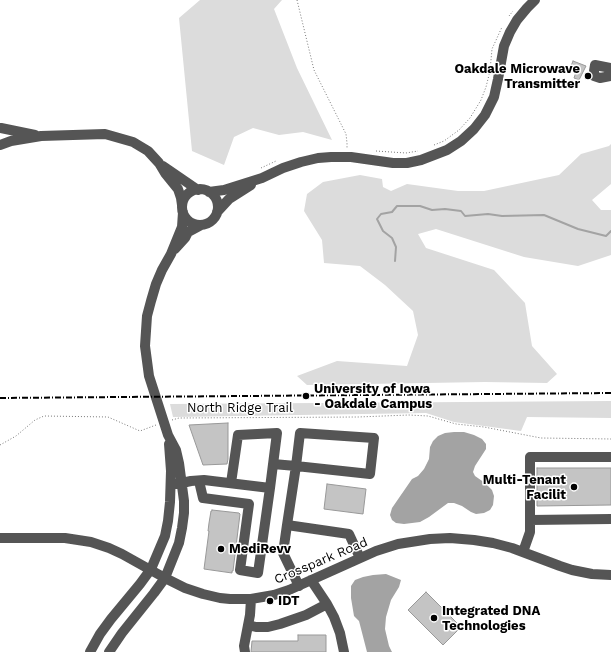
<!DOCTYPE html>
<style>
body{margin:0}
canvas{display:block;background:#fff}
</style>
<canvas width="611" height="652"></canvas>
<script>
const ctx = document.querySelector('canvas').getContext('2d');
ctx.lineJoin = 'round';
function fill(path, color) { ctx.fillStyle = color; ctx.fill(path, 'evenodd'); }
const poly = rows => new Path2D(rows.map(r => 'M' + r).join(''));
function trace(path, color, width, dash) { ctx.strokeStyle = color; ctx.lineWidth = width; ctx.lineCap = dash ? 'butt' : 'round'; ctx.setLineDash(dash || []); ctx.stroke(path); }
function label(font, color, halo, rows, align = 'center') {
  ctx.font = font + ' "Work Sans",sans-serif'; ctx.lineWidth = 3; ctx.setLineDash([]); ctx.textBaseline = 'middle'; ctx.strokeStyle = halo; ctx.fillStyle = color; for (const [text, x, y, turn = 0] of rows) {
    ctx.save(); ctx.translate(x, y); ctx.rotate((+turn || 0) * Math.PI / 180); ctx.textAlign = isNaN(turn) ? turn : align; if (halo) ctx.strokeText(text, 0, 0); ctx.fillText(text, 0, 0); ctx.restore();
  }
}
fill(poly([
 [200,0,282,0,274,9,297,68,332,140,303,132,279,135,253,128,234,137,224,165,192,151,179,18],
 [611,144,611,184,592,200,601,210,611,210,611,255,578,266,524,257,436,229,418,234,426,248,494,270,525,303,532,346,557,374,547,383,485,382,307,385,297,376,337,361,407,366,418,335,413,311,385,285,360,266,324,263,322,240,304,211,307,194,323,182,360,175,382,179,383,187,391,191,407,184,458,191,484,191,559,175,581,154,609,146],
 [611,401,611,418,527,417,521,431,454,422,426,413,173,417,170,404]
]), '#dcdcdc');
fill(poly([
 [454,432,464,432,474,435,482,439,486,444,486,449,475,466,473,472,475,476,485,483,492,490,494,496,493,505,490,510,484,513,476,514,471,512,462,506,454,503,448,503,429,517,420,522,404,524,396,523,392,520,390,515,392,508,412,479,418,476,424,469,429,459,430,447,433,441,438,436,445,433],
 [386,574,401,580,399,587,391,600,386,617,385,629,389,646,392,652,367,652,359,621,354,616,351,598,351,586,355,580,363,577,373,575]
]), '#a3a3a3');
trace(poly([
 [395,261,396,247,392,238,383,231,377,219,381,214,392,212,397,206,420,206,432,210,445,209,461,211,465,216,488,214,502,216,544,215,578,229,606,236,611,231]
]), '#a3a3a3', 2);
const building = poly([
 [573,61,586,66,579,80,574,78,577,69,571,66,573,61],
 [228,423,228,459,227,464,203,465,189,425,228,423],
 [537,468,611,468,611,505,537,506,537,468],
 [327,484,366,489,363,514,324,509,327,484],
 [212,510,239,513,240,514,233,571,232,571,232,573,204,569,209,531,208,531,209,523,211,511,212,511,212,510],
 [426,592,461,627,443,645,408,610,426,592],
 [298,635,326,635,326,652,251,652,252,641,298,641,298,635]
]);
fill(building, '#c4c4c4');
trace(building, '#999', 1);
trace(poly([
 [297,0,314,70,346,134,347,143,347,148],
 [509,16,513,11],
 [434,145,444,141,459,130,470,118,481,100,486,87,490,71,492,49,502,27],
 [376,151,406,153,418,151],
 [261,168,276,161],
 [172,420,179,418,358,417,409,415,428,416,456,424,484,427,541,438,611,439],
 [0,445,16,436,35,420,44,416,108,417,140,431,156,425]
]), '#777', 1, [1, 2]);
trace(poly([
 [611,68,595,65,594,71,594,76,600,78,611,76],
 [1,128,35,135],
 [0,145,11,141,41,136,105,134,133,142,148,151,159,163,165,173,178,189,181,198,182,205],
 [163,166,198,190],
 '182 207a18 18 0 1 1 36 0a18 18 0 1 1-36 0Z',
 [209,192,224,190,262,178,283,168,301,162,318,158,331,157,351,157,393,163,407,163,421,160,447,150,461,141,474,129,485,115,494,97,498,79,504,46,510,32,517,20,527,8,535,0],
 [217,212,229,199,251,185],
 [175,249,185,238,188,232,201,225],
 [273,464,296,466,370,474,374,438,300,433,296,466,287,525,349,534,360,558],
 [171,483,177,484,191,481,204,480,270,488,258,573,240,570,249,504,203,498,199,481],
 [231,483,238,435,277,433,270,488],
 [530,520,611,519],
 [287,525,283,553,299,586],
 [0,538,65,538,91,542,109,548,122,554,165,578,185,588,203,594,220,598,230,599,251,599,274,595,289,590,376,551,398,544,430,539,450,538,474,540,493,543,512,548,560,566,572,570,592,574,611,575],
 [523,552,530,532,530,457,611,457],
 [311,580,327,604,334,617,340,633,344,652],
 [248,625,256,627,268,627,280,624,306,615,327,604],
 [90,652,100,634,111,619,140,584,151,569,165,536,168,521,170,502,171,471,169,444],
 [109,652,122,633,154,593,165,578,179,543,182,528,184,513,184,501,179,463,176,450,168,435,149,376,145,346,147,316,151,301,156,284,162,270,171,254,182,227,183,212],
 [245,652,244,646,250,615,251,599]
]), '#555', 10);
trace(poly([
 [0,398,611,393]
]), '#000', 2, [6, 2, 1, 2]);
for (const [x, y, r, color] of [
 [588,76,4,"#000"],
 [306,396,4,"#000"],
 [574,487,4,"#000"],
 [221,549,4,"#000"],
 [270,601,4,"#000"],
 [434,618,4,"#000"]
]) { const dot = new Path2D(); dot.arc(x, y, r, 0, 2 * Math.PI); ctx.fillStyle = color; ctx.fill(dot); trace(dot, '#fff', 1.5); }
label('bold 13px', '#000', '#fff', [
 ["Oakdale Microwave",580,69,"right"],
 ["Transmitter",580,84,"right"],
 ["University of Iowa",314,389],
 ["- Oakdale Campus",314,404],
 ["Multi-Tenant",566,480,"right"],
 ["Facilit",566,495,"right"],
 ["MediRevv",229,549],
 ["IDT",278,601],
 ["Integrated DNA",442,611],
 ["Technologies",442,626]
], 'left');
label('13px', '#000', '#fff', [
 ["North Ridge Trail",240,408],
 ["Crosspark Road",321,561,-23]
]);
</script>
